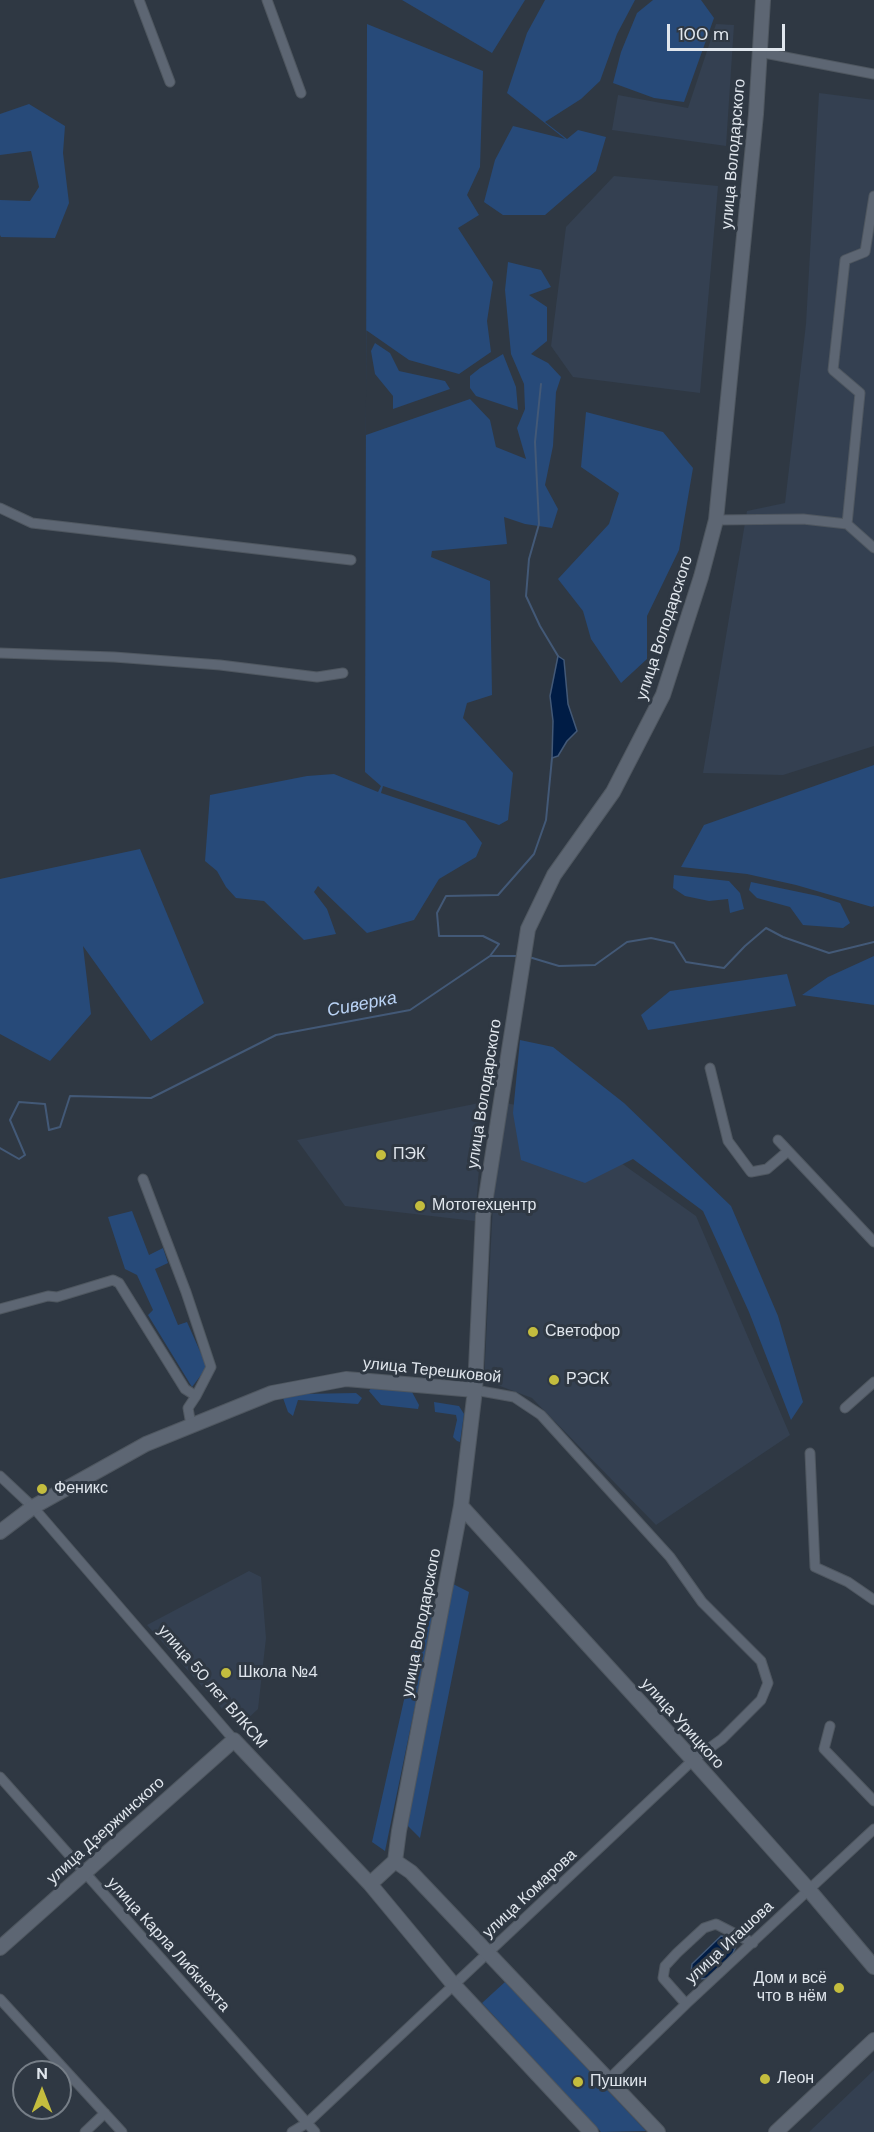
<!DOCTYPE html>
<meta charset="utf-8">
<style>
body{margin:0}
#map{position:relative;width:874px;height:2132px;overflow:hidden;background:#2f3843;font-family:"DM Sans",sans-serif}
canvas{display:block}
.north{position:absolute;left:12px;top:2060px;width:60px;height:60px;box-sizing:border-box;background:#2f3843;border:2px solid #767e87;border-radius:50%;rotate:0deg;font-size:16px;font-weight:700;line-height:24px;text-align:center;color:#e0e6ed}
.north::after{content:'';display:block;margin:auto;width:21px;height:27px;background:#c4bd3e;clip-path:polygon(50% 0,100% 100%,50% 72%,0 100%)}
.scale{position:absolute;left:667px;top:24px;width:118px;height:27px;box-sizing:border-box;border:3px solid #e0e6ed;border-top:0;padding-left:8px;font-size:18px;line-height:21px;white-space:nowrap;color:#e0e6ed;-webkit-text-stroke:4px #2f3843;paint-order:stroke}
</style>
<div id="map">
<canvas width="874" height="2132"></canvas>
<div class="north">N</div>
<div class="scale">100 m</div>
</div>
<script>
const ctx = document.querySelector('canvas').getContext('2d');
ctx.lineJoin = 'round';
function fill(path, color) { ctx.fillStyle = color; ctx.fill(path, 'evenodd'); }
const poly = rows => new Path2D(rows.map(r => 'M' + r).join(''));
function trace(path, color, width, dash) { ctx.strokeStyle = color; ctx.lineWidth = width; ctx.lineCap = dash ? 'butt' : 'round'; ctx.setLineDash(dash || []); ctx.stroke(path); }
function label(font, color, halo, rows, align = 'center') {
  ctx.font = font + ' "DM Sans",sans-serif'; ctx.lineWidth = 6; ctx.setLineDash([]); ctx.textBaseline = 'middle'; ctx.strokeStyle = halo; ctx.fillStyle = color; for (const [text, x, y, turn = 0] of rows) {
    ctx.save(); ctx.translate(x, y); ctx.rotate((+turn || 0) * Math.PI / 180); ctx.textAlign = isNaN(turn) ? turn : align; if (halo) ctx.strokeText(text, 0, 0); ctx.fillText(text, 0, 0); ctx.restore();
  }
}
fill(poly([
 [716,24,734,25,726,146,612,130,618,95,688,108],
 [819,93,874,100,874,746,783,775,703,773,747,511,785,503,806,324],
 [614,176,718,186,700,393,573,377,551,346,566,227],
 [484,1102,475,1221,345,1206,297,1140],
 [506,1103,549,1112,696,1216,790,1435,656,1525,532,1398,484,1380,493,1204],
 [249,1571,261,1577,266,1638,258,1709,240,1726,233,1721,147,1625],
 [874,2070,874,2132,809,2132]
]), '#344051');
fill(poly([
 [402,0,525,0,492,53],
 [545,0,635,0,617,34,600,81,581,99,545,122,567,139,578,130,606,137,596,171,545,215,503,215,484,202,495,160,513,126,565,139,507,93,527,33],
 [653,0,701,0,714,18,684,102,654,98,613,83,621,52,637,13],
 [367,24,483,71,480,167,467,195,479,215,458,228,493,282,487,321,491,352,459,374,409,360,366,330,366,435,470,399,490,420,496,447,526,459,517,428,525,409,524,384,511,354,505,290,508,262,541,270,551,287,529,295,547,307,547,341,531,354,548,363,561,377,556,392,553,446,545,485,558,509,552,528,525,524,504,517,507,544,432,551,431,557,490,581,492,695,467,703,463,718,513,773,508,820,499,825,383,786,381,793,465,821,482,843,476,857,439,879,414,920,367,933,318,886,314,892,327,909,336,934,304,940,264,901,236,898,226,887,217,871,205,861,210,795,307,776,334,774,378,792,381,786,365,772],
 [29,104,65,126,63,153,69,203,55,238,1,237,0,235,0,200,30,201,39,187,31,151,0,155,0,114],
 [375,343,390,353,399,371,445,381,450,389,393,409,393,396,375,374,371,351],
 [503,354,516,387,518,410,476,396,470,388,470,376,480,368],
 [586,412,663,432,693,468,679,550,647,616,647,659,621,683,591,639,583,611,558,579,609,524,619,493,581,467],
 [874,765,874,906,872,907,796,885,747,874,681,867,704,825],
 [140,849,204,1003,151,1041,83,946,91,1014,50,1061,0,1034,0,879],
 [674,875,729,881,740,893,744,909,730,913,728,899,709,901,685,896,673,888],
 [751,882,818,896,840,903,850,923,843,928,803,925,790,907,757,898,749,890],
 [874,956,874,1005,802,995,828,977],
 [787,974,796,1006,648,1030,641,1015,670,991],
 [520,1040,553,1047,624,1103,731,1206,778,1316,803,1402,791,1420,749,1312,703,1211,633,1159,585,1183,521,1160,513,1113],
 [132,1211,149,1255,163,1248,168,1263,155,1269,178,1325,187,1322,207,1367,192,1387,148,1315,153,1310,137,1275,125,1269,108,1217],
 [371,1388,412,1392,419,1405,418,1409,381,1405,369,1391],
 [356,1393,362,1398,358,1404,298,1400,293,1416,288,1412,283,1398,302,1394],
 [434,1402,459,1406,464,1414,460,1442,457,1441,453,1437,457,1420,456,1415,435,1412],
 [453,1584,469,1592,420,1838,406,1824],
 [424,1611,434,1614,385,1851,372,1842],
 [505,1982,646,2131,601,2132,482,2003]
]), '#274a79');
const water = poly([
 [558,656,564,660,568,704,577,731,567,741,558,756,552,758,553,721,550,696,558,656],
 [721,1936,728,1937,736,1946,733,1953,711,1978,698,1979,691,1972,692,1964,721,1936]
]);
fill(water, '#001c45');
trace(water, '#435977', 1.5);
trace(poly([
 [541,384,535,442,539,524,529,559,526,596,540,626,558,656],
 [490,956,499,944,483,936,439,936,437,913,446,896,498,895,534,854,546,820,552,758],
 [529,957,559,966,595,965,627,942,651,938,674,943,686,962,724,968,745,946,766,928,783,937,829,953,874,942],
 [0,1148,19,1159,25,1155,10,1120,19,1102,45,1104,49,1130,60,1127,70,1096,151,1098,276,1035,410,1010,490,956,518,956]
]), '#435977', 2);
const street = poly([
 [139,0,170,82],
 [267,0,301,93],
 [759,52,874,74],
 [0,508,32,523,351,560],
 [716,520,803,519,847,524,874,548],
 [847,524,860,393,833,370,845,260,865,252,874,196],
 [0,653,114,657,220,665,317,677,343,673],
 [710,1068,728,1141,751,1172,767,1169,788,1151],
 [778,1140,874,1242],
 [143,1179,186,1292,211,1367,196,1396],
 [0,1309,48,1296,57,1297,113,1280,119,1283,185,1389,196,1396,188,1408,191,1425],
 [845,1408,874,1382],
 [810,1453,815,1567,848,1582,874,1600],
 [0,1476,33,1507,234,1740],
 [830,1726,824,1749,874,1801],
 [0,1777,315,2132],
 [0,1999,122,2132],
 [686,2004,663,1978,665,1966,677,1953,704,1928,716,1924,753,1943],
 [608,2080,686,2004,874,1829],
 [85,2132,105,2113],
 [292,2132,307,2123,693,1760,722,1739,761,1700,768,1683,761,1661,702,1602,670,1557,541,1415,514,1397,475,1390]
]);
const secondary = poly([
 [461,1506,693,1760,809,1890,874,1967],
 [0,1532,33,1507,146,1444,272,1393,346,1379,475,1390],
 [395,1861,399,1831,461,1506,475,1390,483,1216,528,929,554,875,613,792,663,695,701,577,716,520,756,114,763,0],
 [395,1861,411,1872,658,2132],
 [370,1884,395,1861],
 [0,1948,234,1740,370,1884,453,1984,591,2132],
 [776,2132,874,2040]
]);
trace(street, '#4f5760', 11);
trace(secondary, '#4f5760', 16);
trace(street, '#5d6673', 9);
trace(secondary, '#5d6673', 14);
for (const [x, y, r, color] of [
 [381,1155,6,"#c4bd3e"],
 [420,1206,6,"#c4bd3e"],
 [533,1332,6,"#c4bd3e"],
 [554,1380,6,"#c4bd3e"],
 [42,1489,6,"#c4bd3e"],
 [226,1673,6,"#c4bd3e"],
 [839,1988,6,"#c4bd3e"],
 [765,2079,6,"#c4bd3e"],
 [578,2082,6,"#c4bd3e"]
]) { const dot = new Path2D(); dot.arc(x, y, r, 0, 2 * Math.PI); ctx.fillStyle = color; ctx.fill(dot); trace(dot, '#2f3843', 2); }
label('16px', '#e0e6ed', '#2f3843', [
 ["улица Володарского",734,154,-85],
 ["улица Володарского",665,628,-72],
 ["улица Володарского",485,1094,-81],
 ["улица Терешковой",432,1371,6],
 ["улица Володарского",422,1623,-79],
 ["улица 50 лет ВЛКСМ",212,1687,49],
 ["улица Урицкого",682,1724,48],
 ["улица Дзержинского",106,1831,-42],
 ["улица Комарова",530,1894,-43],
 ["улица Игашова",730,1943,-43],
 ["улица Карла Либкнехта",168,1945,48]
]);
label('16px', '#e0e6ed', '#2f3843', [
 ["ПЭК",393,1155],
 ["Мототехцентр",432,1206],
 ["Светофор",545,1332],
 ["РЭСК",566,1380],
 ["Феникс",54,1489],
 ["Школа №4",238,1673],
 ["Дом и всё",827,1979,"right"],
 ["что в нём",827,1997,"right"],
 ["Леон",777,2079],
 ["Пушкин",590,2082]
], 'left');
label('italic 18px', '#b9d2f4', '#2f3843', [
 ["Сиверка",362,1005,-11]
]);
</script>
